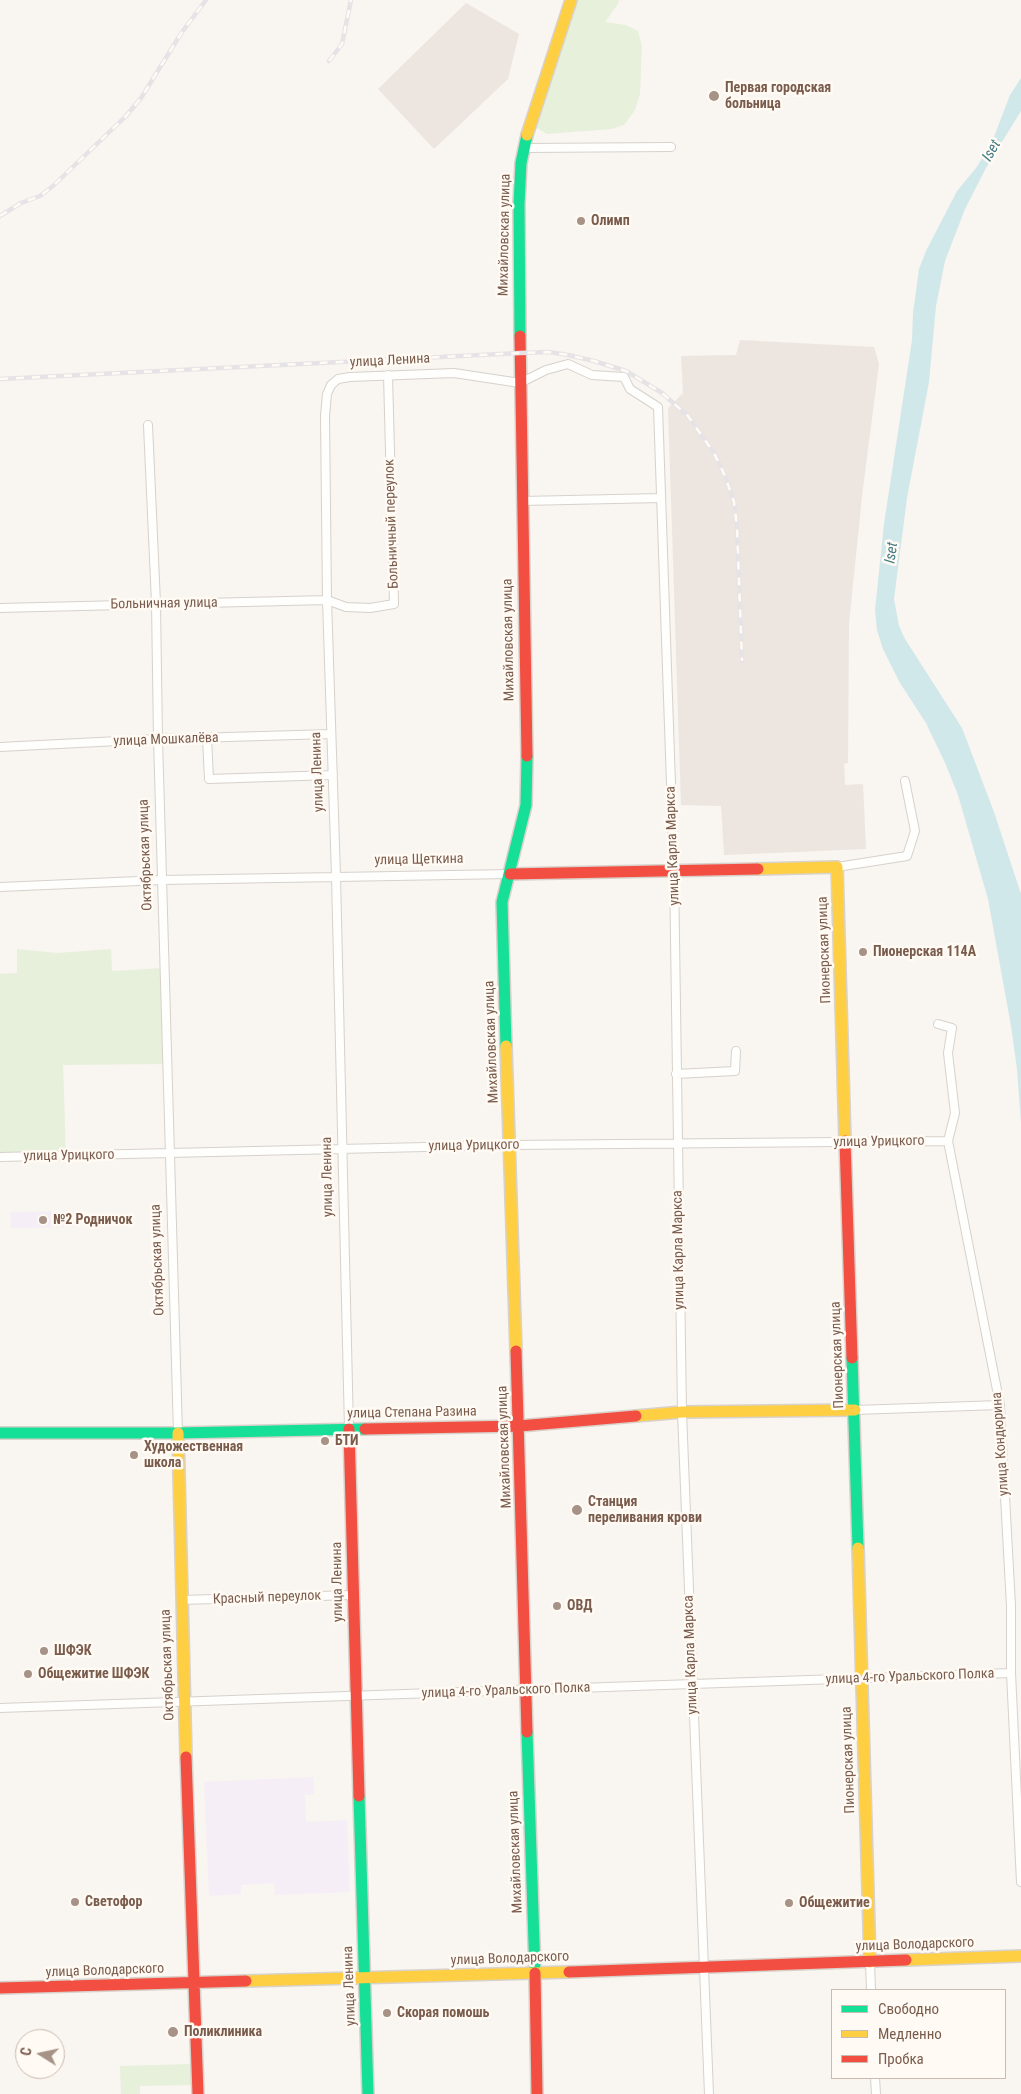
<!DOCTYPE html>
<meta charset="utf-8">
<style>
body{margin:0}
#map{position:relative;width:1021px;height:2094px;overflow:hidden;background:#f9f5f0;font-family:"Roboto Condensed",sans-serif}
canvas{display:block}
.legend{position:absolute;left:831px;top:1989px;width:175px;height:90px;box-sizing:border-box;background:#fffaf3;border:1px solid #cabbb1;margin:0;padding:6px 9px;list-style:none;font-size:15px;color:#7a5c4d}
.legend li{display:flex;align-items:center;gap:10px;height:25px}
.legend b{width:25px;border:1px solid #cabbb1}
.north{position:absolute;left:15px;top:2029px;width:50px;height:50px;box-sizing:border-box;background:#fffaf3;border:1px solid #cabbb1;border-radius:50%;rotate:280deg;font-size:14px;font-weight:700;line-height:20px;text-align:center;color:#7a5c4d}
.north::after{content:'';display:block;margin:auto;width:18px;height:22px;background:#a69286;clip-path:polygon(50% 0,100% 100%,50% 72%,0 100%)}
</style>
<div id="map">
<canvas width="1021" height="2094"></canvas>
<ul class="legend">
<li><b style="height:6px;background:#16e098"></b>Свободно</li>
<li><b style="height:6px;background:#ffcf43"></b>Медленно</li>
<li><b style="height:6px;background:#f24e42"></b>Пробка</li>
</ul>
<div class="north">С</div>
</div>
<script>
const ctx = document.querySelector('canvas').getContext('2d');
ctx.lineJoin = 'round';
function fill(path, color) { ctx.fillStyle = color; ctx.fill(path, 'evenodd'); }
const poly = rows => new Path2D(rows.map(r => 'M' + r).join(''));
function trace(path, color, width, dash) { ctx.strokeStyle = color; ctx.lineWidth = width; ctx.lineCap = dash ? 'butt' : 'round'; ctx.setLineDash(dash || []); ctx.stroke(path); }
function label(font, color, halo, rows, align = 'center') {
  ctx.font = font + ' "Roboto Condensed",sans-serif'; ctx.lineWidth = 5; ctx.setLineDash([]); ctx.textBaseline = 'middle'; ctx.strokeStyle = halo; ctx.fillStyle = color; for (const [text, x, y, turn = 0] of rows) {
    ctx.save(); ctx.translate(x, y); ctx.rotate((+turn || 0) * Math.PI / 180); ctx.textAlign = isNaN(turn) ? turn : align; if (halo) ctx.strokeText(text, 0, 0); ctx.fillText(text, 0, 0); ctx.restore();
  }
}
fill(poly([
 [466,3,519,34,508,79,434,149,378,89],
 [740,340,874,347,879,364,862,496,849,624,848,763,844,764,845,785,863,784,866,849,724,855,721,806,681,805,668,408,683,393,681,356,736,355]
]), '#ede5e0');
fill(poly([
 [75,1211,76,1227,11,1228,10,1212],
 [313,1777,314,1794,305,1795,306,1822,347,1820,350,1892,275,1895,274,1883,241,1885,241,1894,209,1896,204,1782]
]), '#f6eef6');
fill(poly([
 [575,0,619,0,618,4,605,22,626,25,638,31,642,46,640,94,635,110,624,125,612,129,547,134,537,128,538,119],
 [17,949,57,953,111,949,112,971,164,968,167,1064,63,1065,66,1156,0,1157,0,974,17,973],
 [192,2064,192,2085,140,2086,140,2094,121,2094,120,2066]
]), '#e7f0db');
fill(poly([
 [1021,78,1021,111,986,168,965,209,945,261,936,306,929,382,907,498,894,599,899,626,905,639,962,728,994,812,1021,894,1021,1123,1017,1069,1011,1026,988,899,958,795,946,765,926,723,900,683,883,649,877,630,875,610,884,524,912,340,913,313,919,269,926,251,957,191,976,168,992,142,1010,95]
]), '#d0e8ea');
const street = poly([
 [525,148,671,147],
 [148,425,156,603,158,739,178,1433],
 [522,501,661,498],
 [0,608,327,600,346,607,370,608,394,604,388,375],
 [207,738,209,779,333,775],
 [0,747,158,739,331,734],
 [837,867,907,856,915,831,905,781],
 [0,887,162,880,510,874],
 [938,1024,952,1028,948,1053,955,1113,948,1141,1000,1405,1011,1606,1011,1673,1021,1882],
 [676,1074,735,1071,736,1051],
 [0,1157,510,1145,948,1141],
 [855,1410,1000,1405],
 [349,1429,336,876,327,600,325,416,327,394,331,385,338,379,350,377,454,373,520,383,546,370,568,364,592,375,624,377,630,389,658,407,674,871,682,1412,709,2094],
 [181,1600,353,1595],
 [0,1708,1011,1673],
 [870,1962,871,1990],
 [875,2078,876,2094]
]);
const fast = poly([
 [520,336,519,204,521,163,527,135],
 [506,1046,502,902,526,805,527,756],
 [852,1358,858,1548],
 [0,1433,178,1433,365,1429],
 [527,1732,535,1973],
 [359,1796,368,2094]
]);
const slow = poly([
 [527,135,571,0],
 [758,869,837,867,845,1141],
 [506,1046,516,1351],
 [636,1416,682,1412,855,1410],
 [178,1433,186,1757],
 [858,1548,870,1962],
 [906,1960,1021,1956],
 [246,1981,569,1972]
]);
const jam = poly([
 [520,336,527,756],
 [510,874,758,869],
 [845,1141,852,1358],
 [516,1351,527,1732],
 [349,1429,359,1796],
 [365,1429,519,1426,636,1416],
 [186,1757,198,2094],
 [569,1972,906,1960],
 [535,1973,537,2094],
 [0,1988,246,1981]
]);
trace(street, '#d7d1cb', 10);
trace(fast, '#d9d2cb', 14);
trace(slow, '#d9d2cb', 14);
trace(jam, '#d9d2cb', 14);
trace(street, '#fefefd', 8);
trace(fast, '#16e098', 11);
trace(slow, '#ffcf43', 11);
trace(jam, '#f24e42', 11);
const rail = poly([
 [329,61,342,44,351,0],
 [0,216,21,203,40,196,53,186,126,116,141,98,182,32,206,0],
 [0,379,520,353,549,352,568,355,594,361,626,371,662,393,688,416,714,453,725,476,734,502,737,527,742,661]
]);
trace(rail, '#e6e3e7', 4.5);
trace(rail, '#fffaf3', 2.5, [8]);
for (const [x, y, r, color] of [
 [714,96,6,"#a69286"],
 [581,221,5,"#a69286"],
 [863,952,5,"#a69286"],
 [43,1220,5,"#a69286"],
 [325,1441,5,"#a69286"],
 [134,1455,5,"#a69286"],
 [577,1510,6,"#a69286"],
 [557,1606,5,"#a69286"],
 [44,1651,5,"#a69286"],
 [28,1674,5,"#a69286"],
 [75,1902,5,"#a69286"],
 [789,1903,5,"#a69286"],
 [387,2013,5,"#a69286"],
 [173,2032,6,"#a69286"]
]) { const dot = new Path2D(); dot.arc(x, y, r, 0, 2 * Math.PI); ctx.fillStyle = color; ctx.fill(dot); trace(dot, '#fffaf3', 2); }
label('bold 14px', '#7a5c4d', '#fffaf3', [
 ["Первая городская",725,88],
 ["больница",725,104],
 ["Олимп",591,221],
 ["Пионерская 114А",873,952],
 ["№2 Родничок",53,1220],
 ["БТИ",335,1441],
 ["Художественная",144,1447],
 ["школа",144,1463],
 ["Станция",588,1502],
 ["переливания крови",588,1518],
 ["ОВД",567,1606],
 ["ШФЭК",54,1651],
 ["Общежитие ШФЭК",38,1674],
 ["Светофор",85,1902],
 ["Общежитие",799,1903],
 ["Скорая помошь",397,2013],
 ["Поликлиника",184,2032]
], 'left');
label('14px', '#7a5c4d', '#fffaf3', [
 ["Михайловская улица",505,235,-89],
 ["улица Ленина",390,361,-3],
 ["Больничный переулок",392,524,-92],
 ["Больничная улица",164,604,-1],
 ["Михайловская улица",509,640,-91],
 ["улица Мошкалёва",166,740,-2],
 ["улица Ленина",318,772,-92],
 ["улица Карла Маркса",673,846,-92],
 ["Октябрьская улица",146,855,-92],
 ["улица Щеткина",419,860,-1],
 ["Пионерская улица",825,950,-92],
 ["Михайловская улица",492,1042,-92],
 ["улица Урицкого",879,1142,-1],
 ["улица Урицкого",474,1146,-1],
 ["улица Урицкого",69,1156,-1],
 ["улица Ленина",328,1177,-91],
 ["улица Карла Маркса",679,1250,-91],
 ["Октябрьская улица",158,1260,-92],
 ["Пионерская улица",838,1355,-92],
 ["улица Степана Разина",412,1413,-1],
 ["улица Кондюрина",1001,1444,-94],
 ["Михайловская улица",505,1447,-92],
 ["улица Ленина",338,1582,-91],
 ["Красный переулок",267,1598,-2],
 ["улица Карла Маркса",691,1655,-92],
 ["Октябрьская улица",168,1665,-92],
 ["улица 4-го Уральского Полка",910,1677,-2],
 ["улица 4-го Уральского Полка",506,1691,-2],
 ["Пионерская улица",849,1760,-92],
 ["Михайловская улица",516,1852,-92],
 ["улица Володарского",915,1945,-2],
 ["улица Володарского",510,1959,-2],
 ["улица Володарского",105,1971,-2],
 ["улица Ленина",350,1986,-92]
]);
label('italic 15px', '#437c86', '#fffaf3', [
 ["Iset",992,151,-60],
 ["Iset",892,553,-82]
]);
</script>
